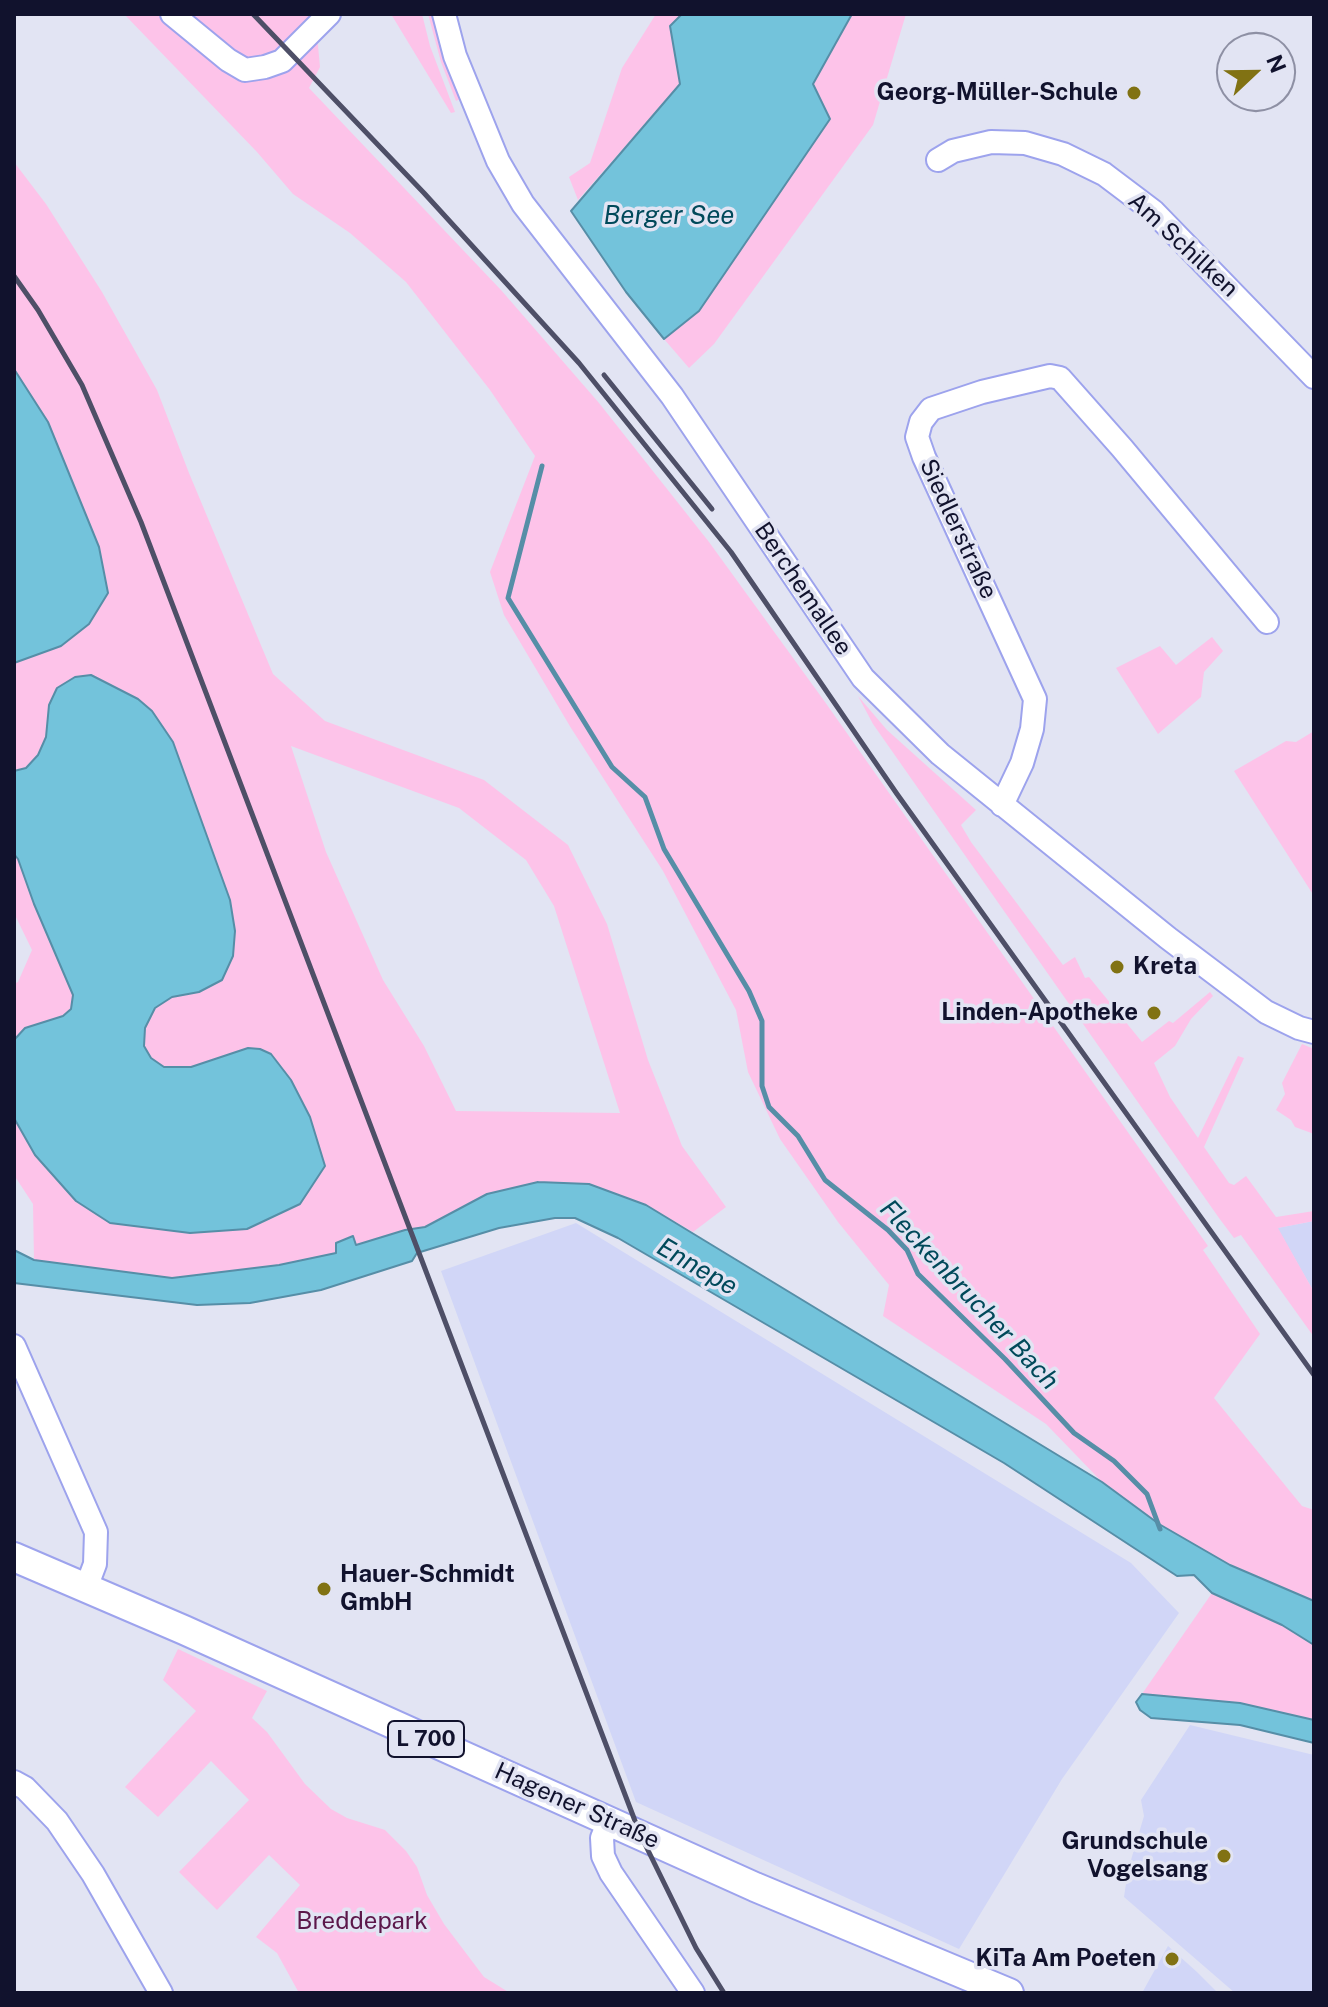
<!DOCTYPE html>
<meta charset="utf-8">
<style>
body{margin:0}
#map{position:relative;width:1328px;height:2007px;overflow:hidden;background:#e2e4f3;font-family:"Public Sans",sans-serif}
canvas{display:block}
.frame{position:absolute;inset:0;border:16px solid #11122d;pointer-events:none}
.north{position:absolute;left:1216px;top:32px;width:80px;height:80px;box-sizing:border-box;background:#e2e4f3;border:2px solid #8e90a4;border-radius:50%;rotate:68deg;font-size:22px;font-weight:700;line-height:32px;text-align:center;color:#11122d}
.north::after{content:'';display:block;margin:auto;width:28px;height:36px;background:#817213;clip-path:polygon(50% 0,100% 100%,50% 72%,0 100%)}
</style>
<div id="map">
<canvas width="1328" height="2007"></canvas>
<div class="frame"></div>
<div class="north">N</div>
</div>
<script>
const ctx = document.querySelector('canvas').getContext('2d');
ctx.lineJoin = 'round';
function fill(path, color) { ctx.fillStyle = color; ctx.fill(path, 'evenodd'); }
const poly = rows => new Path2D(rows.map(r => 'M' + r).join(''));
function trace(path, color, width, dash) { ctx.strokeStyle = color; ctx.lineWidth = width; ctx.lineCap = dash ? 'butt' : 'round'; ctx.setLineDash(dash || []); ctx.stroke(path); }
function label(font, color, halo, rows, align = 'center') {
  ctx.font = font + ' "Public Sans",sans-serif'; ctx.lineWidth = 7; ctx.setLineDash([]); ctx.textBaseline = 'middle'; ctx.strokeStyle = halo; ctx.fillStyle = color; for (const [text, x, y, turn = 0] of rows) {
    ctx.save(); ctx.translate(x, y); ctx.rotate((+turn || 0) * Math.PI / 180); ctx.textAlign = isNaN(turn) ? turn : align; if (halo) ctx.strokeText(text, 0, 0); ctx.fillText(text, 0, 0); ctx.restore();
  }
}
fill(poly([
 [1314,1221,1314,1292,1277,1228],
 [576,1223,1131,1563,1179,1613,1062,1779,959,1949,636,1802,441,1271],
 [1190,1725,1314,1755,1314,1993,1235,1993,1124,1897,1128,1870,1144,1816,1141,1800],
 [1168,1946,1197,1972,1218,1993,1142,1993]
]), '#d1d6f7');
fill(poly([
 [124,14,315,14,320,67,309,88,501,290,599,403,709,542,825,702,1208,1246,1203,1250,1260,1334,1214,1398,1302,1506,1314,1510,1314,1601,1230,1565,1159,1524,1102,1482,1046,1424,883,1316,889,1285,838,1222,780,1139,748,1072,736,1010,663,871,571,728,504,615,490,572,535,456,490,390,406,282,350,233,293,194,257,152],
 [391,14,422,14,430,46,455,112,451,113],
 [428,14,432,14,460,99,456,101,441,62],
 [656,14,682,14,670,26,680,84,578,200,569,177,590,163,622,68],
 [852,14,906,14,873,125,714,344,689,368,664,339,699,311,830,119,813,84],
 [14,162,46,204,102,292,157,390,189,473,273,674,325,721,484,780,568,845,607,924,648,1060,682,1146,726,1207,693,1232,646,1205,589,1184,538,1182,487,1194,425,1227,405,1230,355,1245,353,1236,336,1253,279,1265,172,1278,34,1260,33,1204,14,1175,14,1118,35,1155,76,1201,110,1223,190,1233,247,1229,280,1215,325,1166,310,1117,291,1080,207,1063,191,1067,164,1067,151,1058,144,1046,145,1028,155,1008,172,997,199,992,233,956,235,931,230,900,173,742,152,711,49,705,46,737,38,755,26,768,14,771,14,663,61,646,64,464,48,422,14,369],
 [291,746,459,808,526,860,554,906,620,1113,456,1111,424,1046,383,980,326,852],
 [1212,637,1223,651,1204,672,1201,697,1158,734,1116,668,1160,646,1176,665],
 [858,696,887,730,976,810,961,825,971,842,1063,965,1075,957,1085,978,1089,977,1142,1042,1169,1021,1173,1023,1210,992,1213,996,1191,1019,1175,1046,1154,1063,1170,1097,1198,1138,1238,1056,1244,1058,1204,1147,1229,1183,1234,1185,1246,1176,1276,1217,1314,1211,1314,1221,1278,1228,1314,1292,1314,1337,1241,1235,1234,1238,1219,1218,873,724],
 [1314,731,1314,896,1234,771,1286,741,1296,742],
 [14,854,18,859,34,904,73,995,71,1009,63,1017,25,1028,14,1040,14,984,18,982,32,950,14,913],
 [1302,1044,1314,1049,1314,1134,1295,1127,1291,1120,1276,1110,1285,1094,1282,1083],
 [1212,1593,1282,1625,1314,1645,1314,1720,1240,1703,1142,1694],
 [178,1649,267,1691,252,1718,267,1732,305,1784,331,1809,347,1818,385,1830,406,1851,417,1867,427,1895,444,1924,484,1977,510,1993,299,1993,277,1953,256,1937,300,1885,269,1855,217,1910,179,1872,249,1800,211,1761,158,1817,125,1787,196,1711,163,1680]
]), '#fdc3e9');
const water = poly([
 [682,14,852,14,813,84,830,119,699,311,664,339,626,292,571,211,680,84,670,26,682,14],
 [14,369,48,422,99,547,108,593,89,624,61,646,14,663,14,369],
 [91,675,138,699,152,711,173,742,230,900,235,931,233,956,222,980,199,992,172,997,155,1008,145,1028,144,1046,151,1058,164,1067,191,1067,248,1048,260,1049,271,1054,291,1080,310,1117,325,1166,300,1204,247,1229,190,1233,110,1223,76,1201,35,1155,14,1118,14,1040,25,1028,63,1016,71,1009,73,995,34,904,18,859,14,854,14,771,26,768,38,755,46,737,49,705,57,688,75,677,91,675],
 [538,1182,589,1184,646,1205,1102,1482,1159,1524,1230,1565,1314,1601,1314,1645,1282,1625,1212,1593,1194,1575,1177,1576,1004,1463,618,1238,575,1218,555,1218,499,1228,417,1253,412,1261,321,1290,250,1303,197,1305,14,1283,14,1250,34,1260,172,1278,279,1265,336,1253,336,1243,353,1236,356,1245,405,1230,425,1227,487,1194,538,1182],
 [1142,1694,1240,1703,1314,1720,1314,1743,1240,1725,1151,1718,1140,1710,1136,1702,1142,1694]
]);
fill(water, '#73c3db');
trace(water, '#568ea7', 2);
trace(poly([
 [542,466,508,598,612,767,645,797,664,849,749,991,762,1021,762,1086,769,1107,798,1136,825,1180,888,1230,907,1250,918,1274,1005,1359,1074,1433,1114,1461,1147,1494,1160,1529]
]), '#568ea7', 5);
const minor = poly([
 [172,14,228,60,245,70,265,67,282,61,329,14],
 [444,14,455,56,498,161,523,204,672,396,863,678,940,754,1168,938,1266,1012,1299,1028,1314,1032],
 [938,160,953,151,991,142,1025,143,1063,154,1104,174,1153,211,1314,377],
 [1002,805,1022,763,1032,729,1035,699,924,457,917,437,921,422,931,409,982,392,1050,376,1060,378,1122,448,1267,622],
 [14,1346,96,1532,95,1564,86,1588],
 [14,1782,25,1788,57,1821,93,1874,161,1993],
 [609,1821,602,1838,603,1856,611,1873,693,1993]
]);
const major = poly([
 [14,1557,184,1630,755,1887,1009,1993]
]);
trace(minor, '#9da3ed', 26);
trace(major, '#9da3ed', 32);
trace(minor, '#fff', 22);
trace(major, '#fff', 28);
trace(poly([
 [253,14,424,193,579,363,731,552,897,794,1314,1375],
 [14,276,38,310,82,385,141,522,640,1834,696,1948,724,1993],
 [604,375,712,509]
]), '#4e4f67', 5);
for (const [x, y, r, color] of [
 [1134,93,8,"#817213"],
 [1117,967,8,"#817213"],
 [1154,1013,8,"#817213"],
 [324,1589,8,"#817213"],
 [1224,1856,8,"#817213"],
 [1172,1959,8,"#817213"]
]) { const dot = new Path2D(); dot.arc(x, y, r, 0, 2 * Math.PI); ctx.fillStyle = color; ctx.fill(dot); trace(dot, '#e2e4f3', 3); }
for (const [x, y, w] of [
 [426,1739,76]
]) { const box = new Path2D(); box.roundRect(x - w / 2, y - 18, w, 36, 6); ctx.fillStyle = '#e2e4f3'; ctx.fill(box); trace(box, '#11122d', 2); }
label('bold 22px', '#11122d', null, [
 ["L 700",426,1739]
]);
label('bold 24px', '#11122d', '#e2e4f3', [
 ["Georg-Müller-Schule",1118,93],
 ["Kreta",1133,967,"left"],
 ["Linden-Apotheke",1138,1013],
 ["Hauer-Schmidt",340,1575,"left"],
 ["GmbH",340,1603,"left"],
 ["Grundschule",1208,1842],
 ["Vogelsang",1208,1870],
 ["KiTa Am Poeten",1156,1959]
], 'right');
label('24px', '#11122d', '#e2e4f3', [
 ["Am Schilken",1183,245,43],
 ["Siedlerstraße",958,529,65],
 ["Berchemallee",803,589,56],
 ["Hagener Straße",577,1806,24]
]);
label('24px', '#5b174a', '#e2e4f3', [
 ["Breddepark",362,1922]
]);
label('italic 26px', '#00495a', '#e2e4f3', [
 ["Berger See",669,216],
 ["Ennepe",697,1267,30],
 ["Fleckenbrucher Bach",969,1295,47]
]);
</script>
